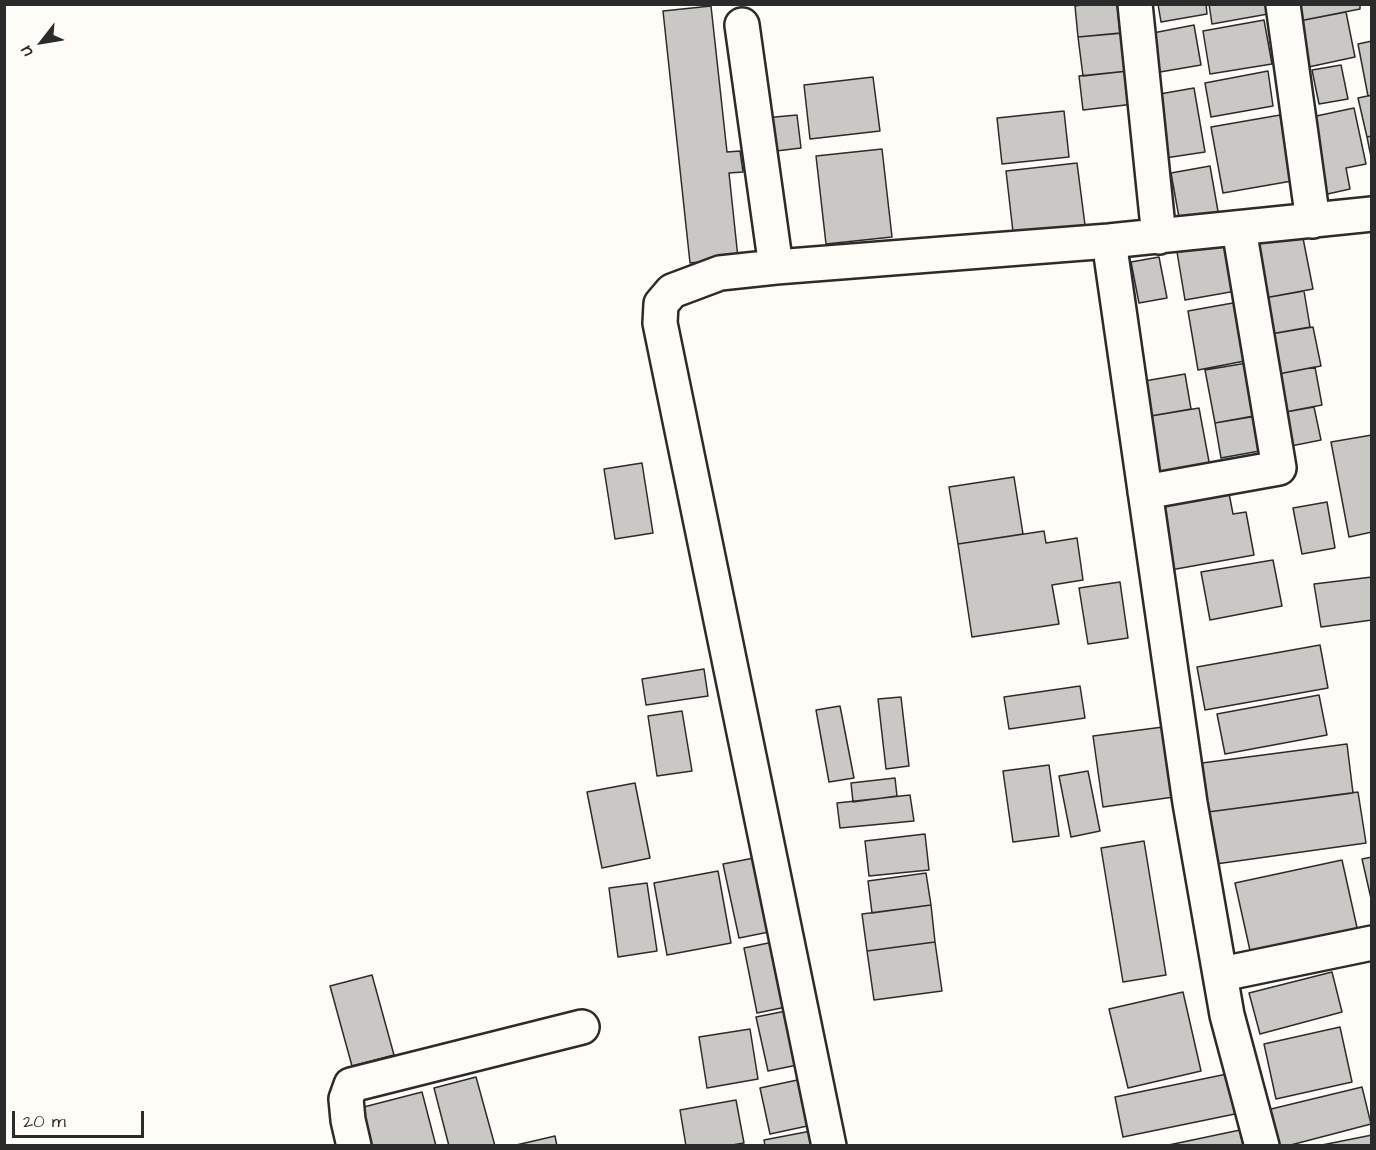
<!DOCTYPE html>
<style>
body{margin:0}
#map{position:relative;width:1376px;height:1150px;overflow:hidden;background:#fdfcf7;font-family:"Architects Daughter",sans-serif}
canvas{display:block}
.frame{position:absolute;inset:0;border:6px solid #2b2b2b;pointer-events:none}
.north{position:absolute;left:12px;top:12px;width:60px;height:60px;-webkit-text-stroke:4px #fdfcf7;paint-order:stroke;rotate:239deg;font-size:16px;font-weight:700;line-height:24px;text-align:center;color:#2b2b2b}
.north::after{content:'';display:block;margin:auto;width:21px;height:27px;background:#2b2b2b;clip-path:polygon(50% 0,100% 100%,50% 72%,0 100%)}
.scale{position:absolute;left:12px;top:1111px;width:132px;height:27px;box-sizing:border-box;border:3px solid #2b2b2b;border-top:0;padding-left:8px;font-size:18px;line-height:21px;white-space:nowrap;color:#2b2b2b;-webkit-text-stroke:4px #fdfcf7;paint-order:stroke}
</style>
<div id="map">
<canvas width="1376" height="1150"></canvas>
<div class="frame"></div>
<div class="north">U</div>
<div class="scale">20 m</div>
</div>
<script>
const ctx = document.querySelector('canvas').getContext('2d');
ctx.lineJoin = 'round';
function fill(path, color) { ctx.fillStyle = color; ctx.fill(path, 'evenodd'); }
const poly = rows => new Path2D(rows.map(r => 'M' + r).join(''));
function trace(path, color, width, dash) { ctx.strokeStyle = color; ctx.lineWidth = width; ctx.lineCap = dash ? 'butt' : 'round'; ctx.setLineDash(dash || []); ctx.stroke(path); }
const building = poly([
 [1086,4,1117,4,1120,33,1078,37,1075,6,1086,4],
 [1158,4,1206,4,1207,14,1161,22,1158,4],
 [1209,4,1267,4,1268,14,1212,24,1209,4],
 [1290,4,1360,4,1360,9,1294,22,1290,4],
 [711,6,727,152,740,151,743,172,729,173,738,258,690,263,663,11,711,6],
 [1346,12,1355,57,1304,68,1294,22,1346,12],
 [1264,20,1272,64,1210,74,1203,31,1264,20],
 [1194,25,1201,65,1160,72,1153,33,1194,25],
 [1124,33,1128,71,1083,76,1078,37,1124,33],
 [1372,41,1372,95,1368,96,1358,44,1372,41],
 [1341,65,1348,99,1319,104,1312,70,1341,65],
 [1128,71,1134,104,1083,110,1079,76,1128,71],
 [1268,71,1273,106,1211,117,1205,83,1268,71],
 [873,77,880,131,810,139,804,85,873,77],
 [1194,88,1205,152,1165,158,1154,95,1194,88],
 [1372,95,1372,136,1367,137,1358,98,1372,95],
 [1354,108,1366,164,1346,168,1350,189,1323,195,1307,118,1354,108],
 [1064,111,1069,157,1002,164,997,118,1064,111],
 [797,115,801,148,768,152,764,118,797,115],
 [1280,115,1292,181,1223,193,1211,127,1280,115],
 [1372,136,1372,162,1367,137,1372,136],
 [882,149,892,237,826,244,816,156,882,149],
 [1077,163,1085,225,1013,232,1006,171,1077,163],
 [1210,166,1219,217,1180,223,1171,173,1210,166],
 [1302,233,1313,289,1259,299,1248,243,1302,233],
 [1226,237,1236,291,1185,300,1176,246,1226,237],
 [1159,257,1167,298,1139,303,1131,262,1159,257],
 [1304,291,1310,327,1265,335,1259,299,1304,291],
 [1244,301,1255,359,1198,370,1188,311,1244,301],
 [1313,327,1321,366,1273,375,1265,335,1313,327],
 [1253,362,1263,415,1215,423,1205,370,1253,362],
 [1315,367,1322,405,1280,413,1273,375,1315,367],
 [1185,374,1191,409,1139,418,1133,383,1185,374],
 [1314,407,1321,440,1286,447,1280,413,1314,407],
 [1199,408,1210,467,1150,477,1139,418,1199,408],
 [1259,415,1265,450,1221,458,1215,423,1259,415],
 [1372,435,1372,532,1349,537,1331,442,1372,435],
 [642,463,653,533,615,539,604,469,642,463],
 [1014,477,1023,534,958,544,949,487,1014,477],
 [1227,483,1233,514,1246,512,1254,555,1165,571,1151,497,1227,483],
 [1327,502,1335,548,1302,554,1293,508,1327,502],
 [1044,531,1046,543,1077,538,1083,580,1052,585,1059,624,972,637,958,544,1044,531],
 [1273,560,1282,606,1210,620,1201,572,1273,560],
 [1372,577,1372,620,1321,627,1314,584,1372,577],
 [1120,582,1128,638,1088,644,1079,588,1120,582],
 [1320,645,1328,688,1205,710,1197,667,1320,645],
 [704,669,708,696,646,705,642,679,704,669],
 [1080,686,1085,718,1009,729,1004,697,1080,686],
 [1319,695,1327,735,1225,754,1217,714,1319,695],
 [901,697,909,766,886,769,878,699,901,697],
 [840,706,854,778,829,782,816,710,840,706],
 [682,711,692,771,657,776,648,716,682,711],
 [1171,726,1181,796,1103,807,1093,736,1171,726],
 [1347,744,1353,793,1208,812,1202,763,1347,744],
 [1049,765,1059,836,1013,842,1003,771,1049,765],
 [1088,771,1100,831,1071,837,1059,776,1088,771],
 [895,778,897,796,853,802,851,783,895,778],
 [635,783,650,858,602,868,587,792,635,783],
 [1358,792,1366,843,1216,864,1208,812,1358,792],
 [910,795,914,821,840,828,837,803,910,795],
 [925,834,929,870,869,876,865,841,925,834],
 [1144,841,1166,975,1123,982,1101,848,1144,841],
 [759,857,774,931,739,938,723,864,759,857],
 [1372,857,1372,903,1362,859,1372,857],
 [1342,860,1358,932,1251,955,1235,883,1342,860],
 [718,871,731,943,667,955,654,883,718,871],
 [926,873,931,905,872,913,868,881,926,873],
 [647,883,657,951,618,957,609,888,647,883],
 [931,905,935,942,867,951,862,914,931,905],
 [778,941,791,1006,757,1013,744,948,778,941],
 [935,942,942,991,874,1000,867,951,935,942],
 [1332,972,1342,1012,1260,1034,1249,993,1332,972],
 [372,975,394,1055,352,1066,330,986,372,975],
 [1183,992,1201,1071,1128,1088,1109,1009,1183,992],
 [796,1009,807,1063,768,1071,756,1017,796,1009],
 [1340,1027,1352,1082,1276,1099,1264,1044,1340,1027],
 [750,1029,758,1079,707,1088,699,1037,750,1029],
 [1227,1074,1235,1114,1123,1137,1115,1097,1227,1074],
 [476,1077,495,1146,449,1146,434,1088,476,1077],
 [802,1079,812,1125,770,1134,760,1088,802,1079],
 [1362,1087,1371,1124,1287,1146,1276,1146,1267,1110,1362,1087],
 [422,1092,436,1146,366,1146,356,1109,422,1092],
 [736,1100,744,1143,726,1146,686,1146,680,1110,736,1100],
 [1240,1130,1243,1146,1164,1146,1240,1130],
 [811,1131,813,1146,765,1146,764,1140,811,1131],
 [1372,1135,1372,1146,1317,1146,1372,1135],
 [555,1136,557,1146,512,1146,555,1136]
]);
fill(building, '#c9c8c4');
trace(building, '#2b2b2b', 1.5);
const minor = poly([
 [1135,4,1159,237],
 [1283,5,1313,221],
 [742,25,776,267],
 [1109,241,1190,803,1227,1015,1262,1146],
 [1145,492,1279,468,1239,229],
 [1222,974,1372,943],
 [354,1146,348,1120,346,1099,351,1085,582,1027],
 [829,1146,660,323,661,304,672,291,720,273,776,267,1109,241,1372,214]
]);
trace(minor, '#2b2b2b', 38);
trace(minor, '#fdfcf7', 33);
</script>
